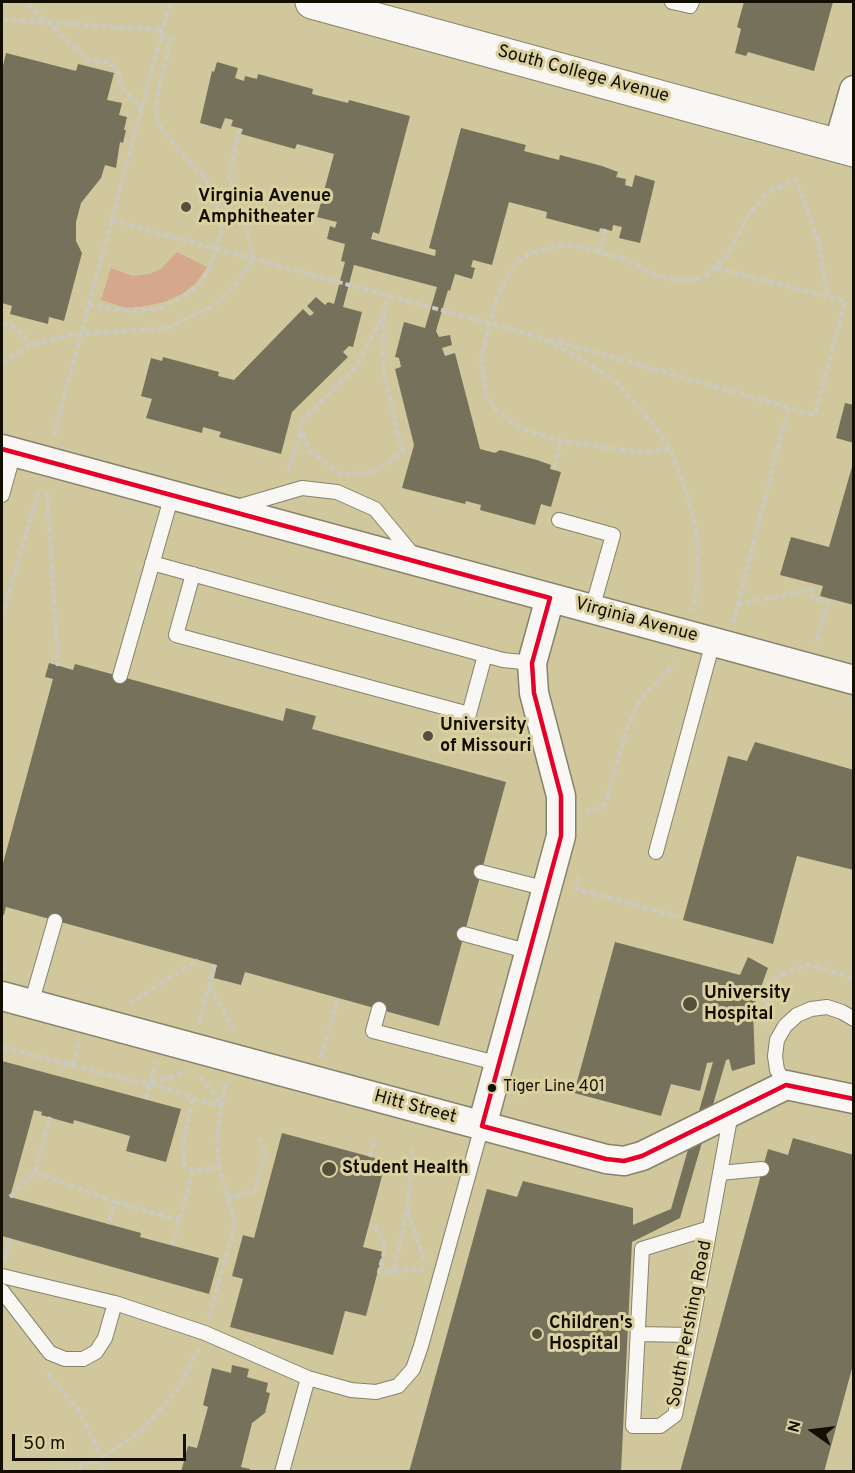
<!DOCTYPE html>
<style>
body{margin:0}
#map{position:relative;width:855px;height:1473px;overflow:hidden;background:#cec8ad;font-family:Overpass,sans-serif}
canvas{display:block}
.frame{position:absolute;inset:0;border:3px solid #130f00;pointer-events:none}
.north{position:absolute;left:783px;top:1401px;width:60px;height:60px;-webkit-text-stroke:4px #dbd1a0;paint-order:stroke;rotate:284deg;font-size:16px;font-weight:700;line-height:24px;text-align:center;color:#130f00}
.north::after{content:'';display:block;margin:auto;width:21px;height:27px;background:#130f00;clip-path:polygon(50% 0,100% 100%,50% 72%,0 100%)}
.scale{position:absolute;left:12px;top:1434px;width:174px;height:27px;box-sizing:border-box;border:3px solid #130f00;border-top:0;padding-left:8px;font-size:18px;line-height:21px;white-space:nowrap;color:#130f00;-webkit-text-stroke:4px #dbd1a0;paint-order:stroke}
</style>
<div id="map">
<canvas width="855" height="1473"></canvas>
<div class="frame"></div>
<div class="north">N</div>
<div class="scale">50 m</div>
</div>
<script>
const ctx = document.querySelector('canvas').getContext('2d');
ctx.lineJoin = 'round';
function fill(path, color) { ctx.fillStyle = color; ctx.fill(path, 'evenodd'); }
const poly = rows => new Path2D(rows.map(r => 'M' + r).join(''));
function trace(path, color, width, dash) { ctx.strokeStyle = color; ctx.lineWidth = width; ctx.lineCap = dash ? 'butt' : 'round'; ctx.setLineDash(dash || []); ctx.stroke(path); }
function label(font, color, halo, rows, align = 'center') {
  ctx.font = font + ' Overpass,sans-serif'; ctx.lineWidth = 6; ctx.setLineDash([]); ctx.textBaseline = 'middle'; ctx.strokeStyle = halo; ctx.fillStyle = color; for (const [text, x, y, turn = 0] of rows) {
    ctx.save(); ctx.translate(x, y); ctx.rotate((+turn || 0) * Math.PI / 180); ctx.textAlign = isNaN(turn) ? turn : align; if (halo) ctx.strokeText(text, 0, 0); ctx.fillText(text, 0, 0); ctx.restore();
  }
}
fill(poly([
 [2,2,853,2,853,1471,2,1472]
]), '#d1c79c');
fill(poly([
 [177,252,207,267,196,283,182,294,164,302,145,306,126,308,101,300,111,268,133,276,149,274,161,269]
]), '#d5a88e');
fill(poly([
 [744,2,833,2,814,71,748,52,746,56,735,53,741,29,737,27],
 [6,53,76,71,78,64,114,73,107,100,122,103,119,115,127,117,124,130,126,130,123,143,120,142,116,168,105,165,101,178,81,203,76,222,76,241,82,253,64,321,49,317,48,324,10,314,12,306,2,303,2,70],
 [217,62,238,68,235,78,244,81,245,76,257,79,258,74,313,89,312,94,348,103,349,100,410,116,379,234,373,232,371,239,435,256,436,250,429,248,461,128,526,145,524,151,559,160,560,155,602,166,618,172,616,177,626,179,625,185,632,187,635,175,655,181,640,243,619,238,622,227,613,225,612,231,600,228,599,232,546,218,547,212,509,202,492,265,473,260,471,267,475,268,472,279,455,274,450,291,448,290,436,331,439,337,450,335,452,345,442,348,445,356,455,353,480,449,495,453,500,450,537,460,551,465,550,469,561,472,551,507,541,504,535,525,480,510,481,505,466,501,465,504,402,488,414,445,395,369,401,367,399,358,395,357,404,322,425,328,437,287,354,265,343,307,362,312,353,347,349,346,343,352,348,357,292,412,281,454,219,437,221,432,203,427,202,433,146,418,152,399,141,396,151,358,162,361,163,357,219,372,218,376,234,380,303,309,310,316,314,313,307,306,316,297,325,305,328,302,334,304,345,262,341,261,345,244,327,239,330,226,335,228,337,222,317,217,334,154,297,144,295,149,241,134,243,129,231,126,233,120,225,118,221,129,200,123,212,71,214,72],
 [845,403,854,405,854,443,836,438],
 [854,460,854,605,820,596,823,586,780,575,791,537,829,547],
 [49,663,73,670,75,664,283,721,286,708,316,716,312,729,506,782,439,1026,245,972,241,985,214,978,217,965,6,907,4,915,2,914,2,867,53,679,45,677],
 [755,742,854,770,854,870,797,856,773,944,683,920,728,756,747,761],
 [615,942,740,975,748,957,768,968,753,1009,755,1064,732,1071,729,1059,726,1060,680,1218,632,1242,621,1472,409,1472,487,1189,517,1197,523,1181,633,1208,633,1225,671,1209,713,1062,707,1063,700,1091,671,1084,661,1116,574,1093],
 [2,1061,181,1109,166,1162,126,1151,130,1136,74,1120,73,1124,41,1115,42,1112,34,1110,10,1197,141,1233,140,1237,219,1258,209,1294,2,1236],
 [282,1133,386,1161,363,1247,383,1252,366,1316,345,1311,333,1355,230,1327,243,1279,232,1276,243,1235,254,1238],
 [793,1138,854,1155,854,1361,824,1472,680,1472,768,1149,788,1155],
 [232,1365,249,1369,247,1377,268,1383,266,1392,270,1393,265,1413,252,1423,241,1467,250,1469,249,1472,181,1472,188,1446,197,1448,208,1407,203,1405,212,1368,231,1373]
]), '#75715b');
const lane = poly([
 [672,2,690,6,692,2],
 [2,495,14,452],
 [237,507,302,488,337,492,375,509,414,556],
 [559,520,613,535,592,609],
 [152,563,503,660,532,663],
 [193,574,176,635,469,714,485,655],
 [120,676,172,495],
 [656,852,713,642],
 [481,872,547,889],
 [464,934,530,952],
 [31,1004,55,921],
 [379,1009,373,1031,500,1064],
 [786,1085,777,1070,775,1056,777,1040,785,1026,797,1015,811,1009,827,1007,842,1012,854,1019],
 [720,1173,762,1169],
 [710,1228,642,1249,633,1426,660,1426,675,1415,710,1228,731,1113],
 [2,1276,115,1303,205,1333,308,1378,351,1390,376,1392,398,1386,413,1369,421,1346,482,1126],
 [2,1291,50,1353,65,1359,83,1359,96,1352,105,1338,115,1303],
 [638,1334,690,1335],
 [282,1472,308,1378]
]);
const street = poly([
 [838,146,854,90],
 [2,449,854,680],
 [2,996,606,1159,624,1161,642,1156,786,1085,854,1099],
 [482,1126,561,836,561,796,534,693,532,663,550,598]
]);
const secondary = poly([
 [312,2,854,150]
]);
trace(lane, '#86826d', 16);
trace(street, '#86826d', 31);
trace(secondary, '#86826d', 35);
trace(poly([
 [28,2,30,6,90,61,110,62,120,74,120,85,141,108],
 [2,20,163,30],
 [161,36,171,39,158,91,156,110,159,125,185,158,205,177,218,207,222,230],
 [111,220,536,336,568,351,601,372,617,383,654,425,670,449,687,494,697,534,697,583,693,611],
 [599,252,605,229],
 [88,305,134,311,159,309,188,294,201,282,210,268],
 [383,315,383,371,403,453,374,472,341,475,310,451,299,424,357,366,383,315],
 [383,315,388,295],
 [2,322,18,328,30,345],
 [549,339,815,415,845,301,716,268],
 [2,363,30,345,70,335,167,328,215,305,234,286,253,259,244,212,229,176,240,128],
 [54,435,170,2],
 [670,449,644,453,561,441,519,428,495,409,486,395,481,357,498,294,515,264,529,254,560,245,575,246,623,258,655,275,675,280,692,280,707,275,727,256,749,214,766,194,796,179,818,241,828,296],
 [554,468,561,441],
 [288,472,301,431],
 [47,491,58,666],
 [737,605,812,589,812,597,828,602,816,645],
 [2,618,39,489],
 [733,623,788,409],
 [585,811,599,809,605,805,626,731,640,700,675,664],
 [579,877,576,889,679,917],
 [2,959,5,973],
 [209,986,235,1031],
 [129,1004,198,960],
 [199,1023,215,964],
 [763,1025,768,996,777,977,808,964,854,978],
 [2,1047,141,1083,151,1083,220,1107],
 [321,1058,338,998],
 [73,1066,79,1041],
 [200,1076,216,1096,219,1104],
 [151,1083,187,1072],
 [146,1099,156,1062],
 [193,1099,183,1140,184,1164,193,1171],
 [413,1149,407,1210,425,1262],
 [370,1157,375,1139],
 [35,1172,115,1202,108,1224],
 [10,1197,35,1172,50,1117],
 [227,1198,255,1191,266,1153,259,1138],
 [115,1202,179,1220],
 [375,1226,385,1248,379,1272,424,1269],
 [172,1245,193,1171,219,1167],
 [4,1261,10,1239],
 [394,1270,407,1211],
 [209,1318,233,1231,234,1219,219,1167,217,1137,225,1083],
 [47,1373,78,1409,102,1458,103,1472],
 [51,1472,74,1469,102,1458,143,1429,178,1389,199,1348]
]), '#cbcac2', 4, [6, 3]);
trace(lane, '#f8f7f3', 14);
trace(street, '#f8f7f3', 28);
trace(secondary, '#f8f7f3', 33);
trace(poly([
 [210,268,222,230]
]), '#cbcac2', 4, [6, 3]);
trace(poly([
 [2,449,550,598,532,663,534,693,561,796,561,836,482,1126,606,1159,624,1161,642,1156,786,1085,854,1099]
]), '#e4002b', 4.5);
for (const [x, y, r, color] of [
 [186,207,6,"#54503d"],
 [428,736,6,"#54503d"],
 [690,1004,8,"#54503d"],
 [492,1088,5,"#130f00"],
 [329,1169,8,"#54503d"],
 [537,1334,6,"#54503d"]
]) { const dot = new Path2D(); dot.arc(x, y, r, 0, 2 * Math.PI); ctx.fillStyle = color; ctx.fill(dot); trace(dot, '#dbd1a0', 2); }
label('16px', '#130f00', '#dbd1a0', [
 ["Tiger Line 401",503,1088]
], 'left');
label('18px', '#130f00', '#dbd1a0', [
 ["South College Avenue",583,75,15],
 ["Virginia Avenue",636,621,15],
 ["Hitt Street",415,1108,15],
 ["South Pershing Road",691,1324,-79]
]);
label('bold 18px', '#130f00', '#dbd1a0', [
 ["Virginia Avenue",198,197],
 ["Amphitheater",198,218],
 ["University",440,726],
 ["of Missouri",440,747],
 ["University",704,994],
 ["Hospital",704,1015],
 ["Student Health",342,1169],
 ["Children's",549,1324],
 ["Hospital",549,1345]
], 'left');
</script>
